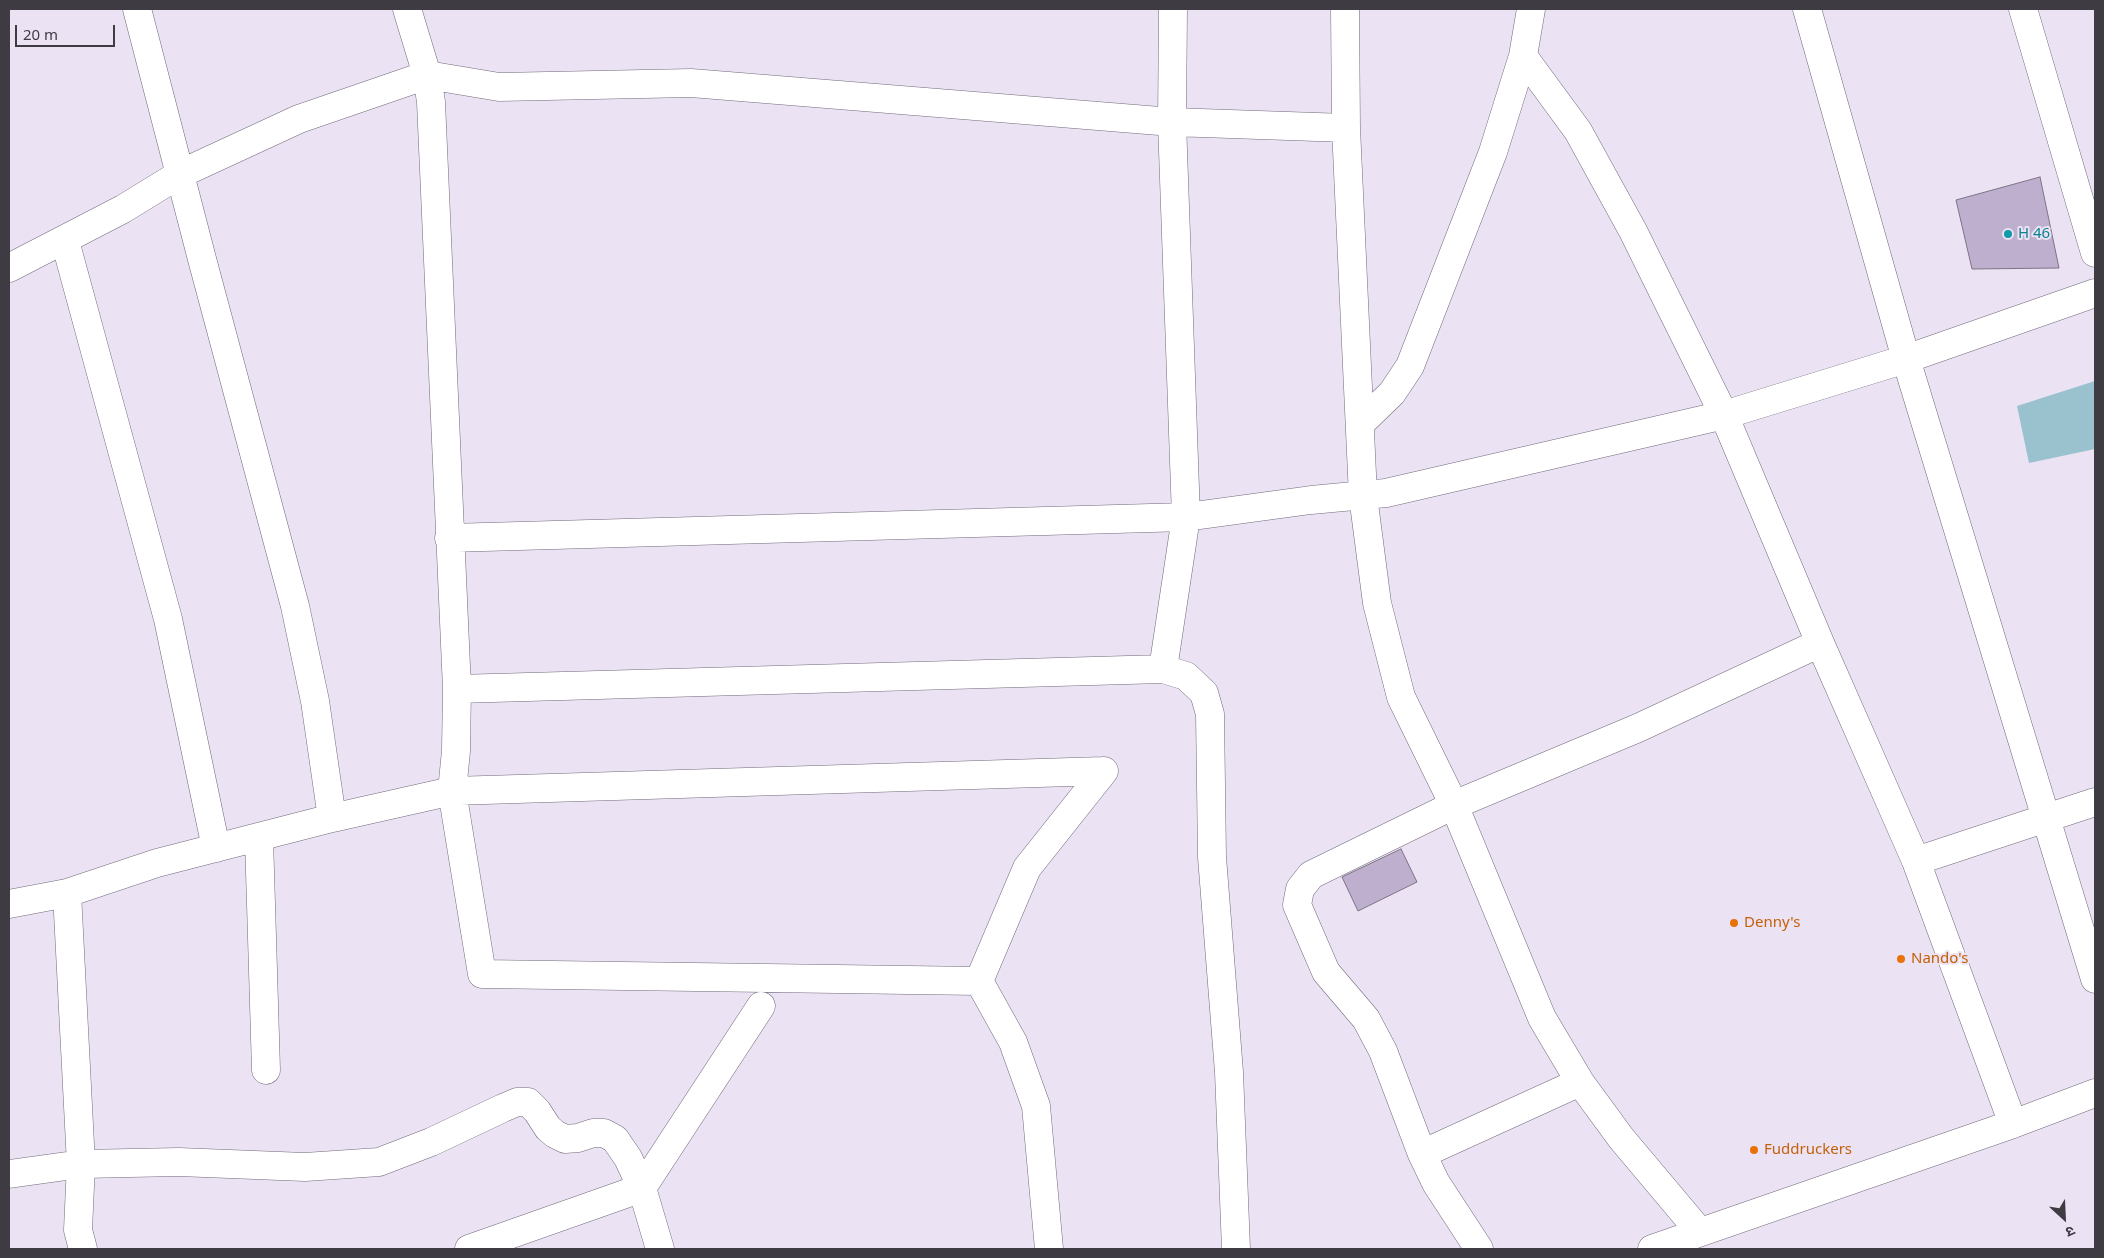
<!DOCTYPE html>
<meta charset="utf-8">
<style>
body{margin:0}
#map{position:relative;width:2104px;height:1258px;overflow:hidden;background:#ebe2f4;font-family:"Noto Sans","Noto Sans Devanagari",sans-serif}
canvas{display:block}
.frame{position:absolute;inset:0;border:10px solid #3f3b43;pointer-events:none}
.north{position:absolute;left:2039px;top:1193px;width:50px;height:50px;-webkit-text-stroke:4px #ebe2f4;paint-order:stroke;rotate:155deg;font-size:14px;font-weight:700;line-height:20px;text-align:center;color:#3f3b43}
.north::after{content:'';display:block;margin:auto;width:18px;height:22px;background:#3f3b43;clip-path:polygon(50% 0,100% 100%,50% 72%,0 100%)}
.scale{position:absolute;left:15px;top:25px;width:100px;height:22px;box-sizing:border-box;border:2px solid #3f3b43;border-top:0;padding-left:6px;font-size:15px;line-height:18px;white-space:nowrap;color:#3f3b43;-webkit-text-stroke:4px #ebe2f4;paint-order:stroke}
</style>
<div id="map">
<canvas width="2104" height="1258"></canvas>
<div class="frame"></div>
<div class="north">उ</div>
<div class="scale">20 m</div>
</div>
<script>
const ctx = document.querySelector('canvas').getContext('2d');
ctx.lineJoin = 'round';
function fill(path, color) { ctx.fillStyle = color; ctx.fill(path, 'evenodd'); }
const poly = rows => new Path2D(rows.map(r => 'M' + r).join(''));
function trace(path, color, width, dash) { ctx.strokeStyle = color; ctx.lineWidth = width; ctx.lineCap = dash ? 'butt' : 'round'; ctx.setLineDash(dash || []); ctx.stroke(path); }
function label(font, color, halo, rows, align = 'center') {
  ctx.font = font + ' "Noto Sans",sans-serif'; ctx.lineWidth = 4; ctx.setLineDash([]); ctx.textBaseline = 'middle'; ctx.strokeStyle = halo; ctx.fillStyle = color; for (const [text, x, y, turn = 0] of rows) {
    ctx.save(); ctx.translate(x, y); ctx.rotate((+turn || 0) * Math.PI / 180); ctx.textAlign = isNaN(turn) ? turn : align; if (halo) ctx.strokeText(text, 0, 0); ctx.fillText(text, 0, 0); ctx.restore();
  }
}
fill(poly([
 [2095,381,2095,449,2029,463,2017,406]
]), '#99c1ce');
const building = poly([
 [2040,177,2059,268,1972,269,1956,200,2040,177],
 [1401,849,1417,882,1358,911,1342,877,1401,849]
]);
fill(building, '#bfafce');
trace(building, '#7c7484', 1);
const minor = poly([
 [137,9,202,259,295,606,315,701,332,818],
 [407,9,427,75,431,102,457,689,456,751,452,791,482,974,979,981,1027,868,1104,771],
 [1345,9,1346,128,1363,496,1377,603,1401,697,1454,805,1542,1018,1580,1082,1621,1138,1700,1232],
 [1807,9,1906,359,2095,979],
 [2023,9,2095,253],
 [1523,56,1578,131,1633,231,1724,415,1820,643,1916,861,2013,1124],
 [65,241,168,619,216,848],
 [9,268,123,209,180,174,299,119,427,75,499,87,691,83,1172,122,1346,128],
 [1360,424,1392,393,1410,366,1493,152,1523,56,1531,9],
 [449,538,1186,517,1311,500,1386,493,1724,415,1906,359,2095,293],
 [1163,669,1186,517,1172,122,1173,9],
 [457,689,1163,669,1186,676,1204,693,1210,714,1212,857,1229,1072,1236,1249],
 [259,838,266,1070],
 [1916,861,2095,802],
 [67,893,81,1164,78,1230,83,1249],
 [9,904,67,893,157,863,332,818,452,791,1104,771],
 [979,981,1013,1042,1036,1106,1049,1249],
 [1422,1154,1580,1082],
 [9,1174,81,1164,179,1162,305,1167,379,1162,431,1142,503,1108,517,1102,528,1102,537,1111,548,1128,555,1134,565,1139,578,1138,593,1133,604,1133,615,1139,628,1158,642,1188,660,1249],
 [469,1249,642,1188,761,1006],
 [1479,1249,1436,1183,1422,1154,1383,1051,1366,1019,1326,972,1297,905,1300,889,1311,875,1454,805,1638,728,1820,643],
 [1652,1249,2013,1124,2095,1093]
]);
trace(minor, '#726a7b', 29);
trace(minor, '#fff', 28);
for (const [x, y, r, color] of [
 [2008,234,5,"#0f9aa8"],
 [1734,923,5,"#e8710a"],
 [1901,959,5,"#e8710a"],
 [1754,1150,5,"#e8710a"]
]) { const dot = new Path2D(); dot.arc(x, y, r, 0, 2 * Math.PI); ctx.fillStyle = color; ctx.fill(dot); trace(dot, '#ebe2f4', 2); }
label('15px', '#0d838f', '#ebe2f4', [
 ["H 46",2018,234]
], 'left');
label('15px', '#c56008', '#ebe2f4', [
 ["Denny's",1744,923],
 ["Nando's",1911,959],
 ["Fuddruckers",1764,1150]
], 'left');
</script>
